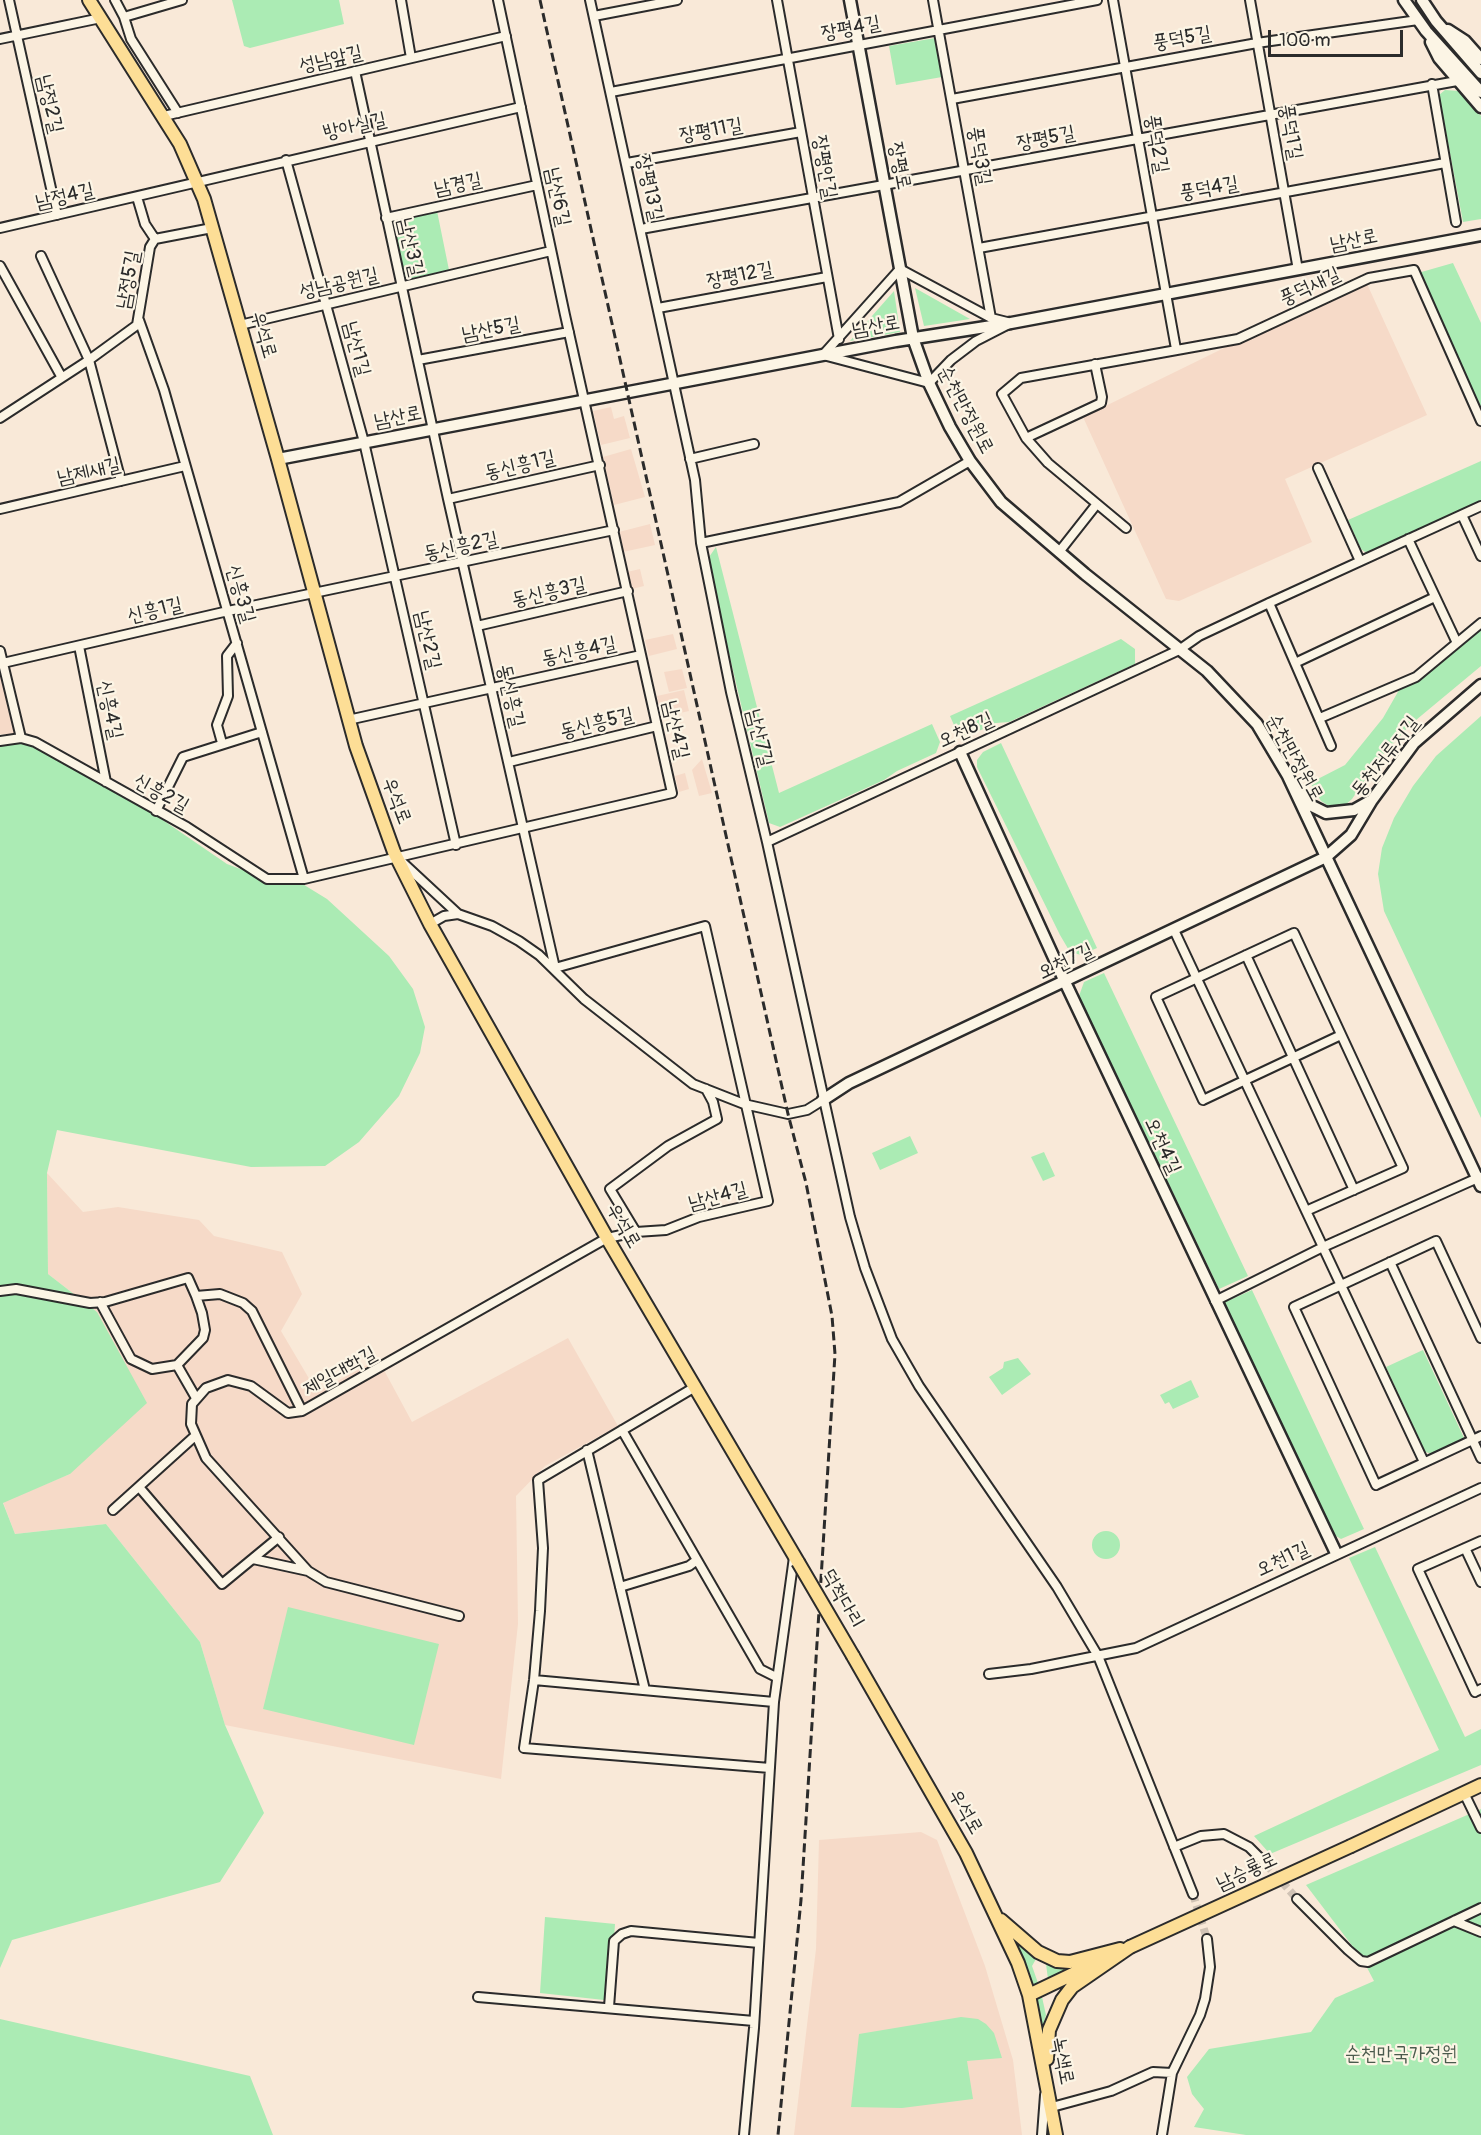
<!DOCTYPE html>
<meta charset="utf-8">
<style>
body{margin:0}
#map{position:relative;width:1481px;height:2135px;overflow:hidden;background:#f9e9d8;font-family:Pangolin,sans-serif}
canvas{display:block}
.scale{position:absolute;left:1268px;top:30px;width:135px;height:27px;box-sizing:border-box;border:3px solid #2b2b2b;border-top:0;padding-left:8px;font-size:18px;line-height:21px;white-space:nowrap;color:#2b2b2b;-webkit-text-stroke:4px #fcf5e5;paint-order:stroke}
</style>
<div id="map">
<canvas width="1481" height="2135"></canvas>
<div class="scale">100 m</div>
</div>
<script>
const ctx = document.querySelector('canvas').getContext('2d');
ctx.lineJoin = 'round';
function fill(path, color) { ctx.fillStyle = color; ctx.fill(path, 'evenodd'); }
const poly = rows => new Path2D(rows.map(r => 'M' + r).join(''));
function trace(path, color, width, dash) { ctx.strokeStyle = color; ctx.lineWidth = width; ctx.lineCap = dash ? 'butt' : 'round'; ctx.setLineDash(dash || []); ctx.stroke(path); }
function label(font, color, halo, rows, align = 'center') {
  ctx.font = font + ' Pangolin,"Poor Story",sans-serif'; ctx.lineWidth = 4.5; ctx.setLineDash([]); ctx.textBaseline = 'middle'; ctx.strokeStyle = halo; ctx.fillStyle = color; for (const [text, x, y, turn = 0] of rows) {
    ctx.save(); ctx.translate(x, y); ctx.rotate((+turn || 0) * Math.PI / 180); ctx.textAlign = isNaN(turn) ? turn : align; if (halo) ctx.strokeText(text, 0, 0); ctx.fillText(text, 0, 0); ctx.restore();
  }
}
fill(poly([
 [1367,284,1427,415,1285,479,1312,542,1179,601,1166,599,1083,417,1224,348],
 [611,407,614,419,624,416,630,438,601,445,593,411],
 [631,449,645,497,614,505,603,457],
 [650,524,655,545,623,552,619,532],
 [640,569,644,586,632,589,627,572],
 [673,634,677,649,649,656,645,640],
 [682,669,687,688,669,692,664,672],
 [0,671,16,727,14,734,0,734],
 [684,690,689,711,662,717,657,696],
 [702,759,712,793,699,796,692,770],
 [685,773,689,789,679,792,675,776],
 [47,1173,83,1212,118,1207,199,1220,214,1236,282,1252,302,1294,281,1331,317,1392,378,1359,412,1422,568,1338,618,1426,545,1466,516,1496,518,1624,501,1779,225,1725,200,1642,106,1524,15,1534,3,1502,70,1474,97,1312,48,1274],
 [921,1832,937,1840,985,1966,1013,2060,1022,2135,794,2135,816,1949,819,1840]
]), '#f6dac8');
fill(poly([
 [232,0,339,0,344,24,250,48,244,46],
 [935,38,942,77,896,85,889,46],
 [1445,90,1459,91,1481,116,1481,219,1463,222,1439,95],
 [437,211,449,270,408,279,402,274,392,227,395,221],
 [1453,263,1481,323,1481,409,1418,273],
 [915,288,970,319,924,326],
 [894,291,900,332,850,341],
 [1481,461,1481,504,1368,554,1361,549,1348,520],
 [716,547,779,793,932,724,940,742,936,753,897,771,884,780,780,827,769,823,707,560],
 [1481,626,1481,666,1410,725,1380,758,1352,799,1344,806,1332,808,1321,801,1310,783,1345,765,1383,718,1399,690],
 [1121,639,1135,649,1135,664,1009,722,996,723,968,736,957,732,950,716],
 [1481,716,1481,1118,1384,911,1378,874,1382,848,1394,818,1413,786,1436,756],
 [24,742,154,814,227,864,267,879,296,880,327,899,389,956,413,989,425,1027,420,1053,399,1096,359,1142,325,1166,251,1167,57,1130,47,1173,48,1274,97,1312,147,1403,70,1474,3,1503,15,1534,106,1524,200,1642,225,1725,264,1813,220,1882,12,1940,0,1968,0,744],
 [1001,743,1097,948,1081,955,1070,952,1060,935,977,767,977,760,983,752],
 [1104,973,1248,1276,1219,1289,1079,996,1084,982],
 [910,1136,918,1153,880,1170,872,1153],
 [1044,1152,1055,1176,1043,1181,1031,1157],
 [1252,1290,1364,1529,1341,1539,1331,1533,1223,1303],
 [1423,1350,1465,1440,1433,1454,1425,1452,1386,1367],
 [1018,1358,1031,1374,1002,1395,989,1377,1003,1368,1004,1362],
 [1191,1380,1199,1397,1173,1409,1169,1402,1165,1404,1160,1395],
 '1092 1545a14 14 0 1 1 28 0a14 14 0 1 1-28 0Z',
 [1375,1547,1465,1737,1481,1729,1481,1765,1270,1854,1254,1836,1439,1750,1349,1558],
 [288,1607,439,1644,414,1745,263,1709],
 [1481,1809,1481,2135,1246,2135,1194,2127,1204,2109,1192,2094,1187,2077,1209,2049,1311,2032,1335,1998,1374,1981,1363,1960,1306,1885],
 [545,1917,615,1924,610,1995,604,2000,540,1993],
 [1017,1943,1036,1959,1032,1966,1038,1983,1032,1985],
 [1046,1964,1065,1968,1078,1966,1048,1979],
 [1042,1997,1046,2015,1042,2030,1036,2000],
 [961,2017,978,2019,986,2024,994,2033,1002,2058,967,2061,973,2099,902,2108,851,2107,859,2034],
 [0,2019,250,2076,273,2135,0,2135]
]), '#abebb4');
trace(poly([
 [1266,1864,1297,1899],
 [1193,1894,1207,1939]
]), '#d0c3b5', 8, [8, 4]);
const street = poly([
 [9,0,57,215],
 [115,0,124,17,131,39,178,113],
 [401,0,411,58],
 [590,0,695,480,701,543,731,692,767,842,850,1217,865,1268,892,1339,919,1386,1057,1587,1098,1656,1193,1894],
 [777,0,839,339],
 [933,0,991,318],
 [1113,0,1176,349],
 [1250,0,1298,270],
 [594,16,677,0],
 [124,17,182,0],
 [0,39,101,18],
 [355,71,448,499,555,968,553,968],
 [1432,84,1456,222],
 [611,92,1097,0],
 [952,99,1257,43,1418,20],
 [164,116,506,36],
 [286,160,364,442,456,845],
 [627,163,801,132],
 [137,197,145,224,155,239],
 [386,218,537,185],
 [0,228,521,107],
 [641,229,1457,81],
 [979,248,1445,163],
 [41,256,89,360,121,481],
 [0,266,61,376],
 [900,269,991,318,1011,323,976,341,951,360,929,383,823,355,900,269],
 [658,308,827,277],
 [139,320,164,390,304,879,672,793,565,315,498,0],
 [240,325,551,251],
 [418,360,569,332],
 [0,418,89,360,137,325,150,247,155,239,212,228],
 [1026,438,1101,403,1102,397,1095,364],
 [690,459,754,444],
 [1318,468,1360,561],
 [448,499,600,465],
 [0,509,185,466],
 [1462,515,1481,556],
 [1126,528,1048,463,1026,438,1002,394,1021,378,1238,339,1369,278,1414,270,1481,421],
 [1408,539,1457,643],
 [701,543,899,502,970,461],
 [1059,552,1096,505],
 [1269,603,1331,746],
 [477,626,628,591],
 [79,646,106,782],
 [0,651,21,738],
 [3,663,228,611,614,530],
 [1295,663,1435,597],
 [1320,718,1416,677,1481,623],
 [348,720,641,655],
 [0,741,21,738,35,742,187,827,267,879,304,879],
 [222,743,217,725,228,696,227,656,237,643],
 [509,762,657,726],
 [156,811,183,757,262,732],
 [767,842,1179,650,1199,636,1269,603,1481,506],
 [402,862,458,914],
 [430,924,444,916,458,914,492,926,519,941,539,955,584,999,693,1084,744,1104,788,1114,807,1110,823,1100],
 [1174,930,1424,1462],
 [1246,955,1354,1190],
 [555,968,705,926,768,1201,699,1217,666,1230,636,1232],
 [1306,1211,1403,1168,1294,933,1156,997,1203,1100,1341,1035],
 [1390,1262,1481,1458],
 [0,1291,16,1289,90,1303,105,1302,188,1278,196,1296,220,1294,243,1303,252,1311,302,1411],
 [1215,1301,1323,1247,1480,1177],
 [100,1302,131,1359,152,1369,177,1365,203,1338,205,1330,202,1313,196,1296],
 [1481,1338,1436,1241,1294,1307,1376,1485,1481,1436],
 [177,1365,196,1398],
 [695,1387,538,1480,543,1548,540,1611,534,1680,524,1748,770,1768],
 [622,1430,760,1669,776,1677],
 [587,1450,645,1690],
 [139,1487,222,1584,279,1537],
 [113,1510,195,1436],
 [1481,1541,1418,1569,1475,1692,1481,1689],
 [1465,1548,1481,1582],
 [253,1559,308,1571],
 [620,1587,689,1566,697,1560],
 [459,1616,326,1582,308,1571,206,1458,191,1424,192,1404,206,1388,228,1380,251,1386,288,1413,302,1411,607,1238,636,1232,610,1189,668,1146,717,1119,713,1102,706,1089],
 [989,1674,1031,1669,1136,1648,1481,1488],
 [534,1680,774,1702],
 [1464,1793,1481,1828],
 [1174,1847,1201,1836,1224,1834,1249,1847,1266,1864],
 [1297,1899,1348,1950,1361,1961,1368,1962,1481,1908],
 [1454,1921,1481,1932],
 [478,1997,754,2021],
 [609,2007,614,1941,622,1934,631,1931,759,1943],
 [1052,2107,1111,2091,1153,2072,1172,2073],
 [744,2135,754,2028,774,1702,794,1557],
 [1042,2135,1045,2095],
 [1162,2135,1172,2073,1200,2015,1205,1999,1210,1967,1207,1939]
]);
const secondary = poly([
 [850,0,913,338,929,383,950,427,970,461,1001,502,1085,574,1207,671,1257,724,1288,776,1481,1186],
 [1404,0,1426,31,1481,92],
 [1422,0,1436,21,1481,73],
 [1448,30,1465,41,1481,59],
 [1431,42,1439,58,1481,107],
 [278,459,896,341,1011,323,1481,235],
 [960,752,1065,982,1336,1553],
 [1299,793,1312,806,1326,813,1354,810,1370,801],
 [823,1100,849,1083,1326,857,1351,835,1372,800,1414,743,1481,685]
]);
const primary = poly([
 [89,0,180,144,204,199,278,459,356,746,394,852,430,924,607,1238,798,1562],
 [853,1656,966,1853,1018,1963,1029,1995,1056,2135],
 [1351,1846,1481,1785],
 [1001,1920,1038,1952,1057,1961,1070,1962,1120,1949],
 [1029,1995,1096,1963],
 [1047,2059,1049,2030,1062,2000,1072,1987,1130,1947]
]);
trace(street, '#2b2b2b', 12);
trace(secondary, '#2b2b2b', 15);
trace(primary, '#2b2b2b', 16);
trace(street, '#fcf5e5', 8);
trace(secondary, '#fcf5e5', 10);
trace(primary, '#fdde96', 12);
trace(poly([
 [540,0,788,1114,806,1183,832,1316,835,1354,801,1900,778,2135]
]), '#2b2b2b', 3, [9, 4.5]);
const primaryBridge = poly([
 [798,1562,853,1656],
 [1130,1947,1351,1846]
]);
trace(primaryBridge, '#2b2b2b', 16, []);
trace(primaryBridge, '#fdde96', 12);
label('20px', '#2b2b2b', '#fcf5e5', [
 ["장평4길",851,29,-11],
 ["풍덕5길",1182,39,-10],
 ["성남앞길",331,60,-13],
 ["남정2길",49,104,77],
 ["방아실길",355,127,-13],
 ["장평11길",711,131,-10],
 ["풍덕1길",1290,132,80],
 ["장평5길",1046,139,-11],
 ["풍덕2길",1156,144,80],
 ["풍덕3길",979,156,80],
 ["장평로",899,166,79],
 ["장평안길",824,167,80],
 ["남경길",458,185,-12],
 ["장평13길",649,188,78],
 ["풍덕4길",1209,189,-10],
 ["남정4길",65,197,-13],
 ["남산6길",557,197,78],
 ["남산로",1354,241,-11],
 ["남산3길",410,247,77],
 ["장평12길",740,276,-11],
 ["남정5길",129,280,-80],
 ["성남공원길",339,284,-13],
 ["풍덕새길",1310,287,-25],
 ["남산로",876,327,-10],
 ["남산5길",491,330,-11],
 ["우석로",263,335,74],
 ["남산1길",356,349,75],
 ["순천만정원로",965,410,62],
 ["남산로",398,418,-11],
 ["동신흥1길",520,466,-13],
 ["남제새길",89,472,-13],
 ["동신흥2길",461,547,-12],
 ["동신흥3길",549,593,-13],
 ["신흥3길",240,594,74],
 ["신흥1길",155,611,-13],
 ["남산2길",427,640,77],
 ["동신흥4길",579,652,-12],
 ["동신흥길",510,696,77],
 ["신흥4길",109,710,78],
 ["동신흥5길",597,724,-14],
 ["남산4길",675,730,77],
 ["오천8길",966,731,-25],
 ["남산7길",759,738,76],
 ["동천저류지길",1386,757,-52],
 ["순천만정원로",1294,758,61],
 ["신흥2길",161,794,29],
 ["우석로",396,801,69],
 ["오천7길",1066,962,-26],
 ["오천4길",1162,1146,65],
 ["남산4길",718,1197,-15],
 ["우석로",623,1226,60],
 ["제일대학길",340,1372,-29],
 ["오천1길",1283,1560,-25],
 ["덕척다리",842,1599,60],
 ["우석로",965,1812,60],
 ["남승룡로",1247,1872,-25],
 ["녹색로",1062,2061,79]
]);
label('20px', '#4b5b4d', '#fcf5e5', [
 ["순천만국가정원",1401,2055]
]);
</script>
